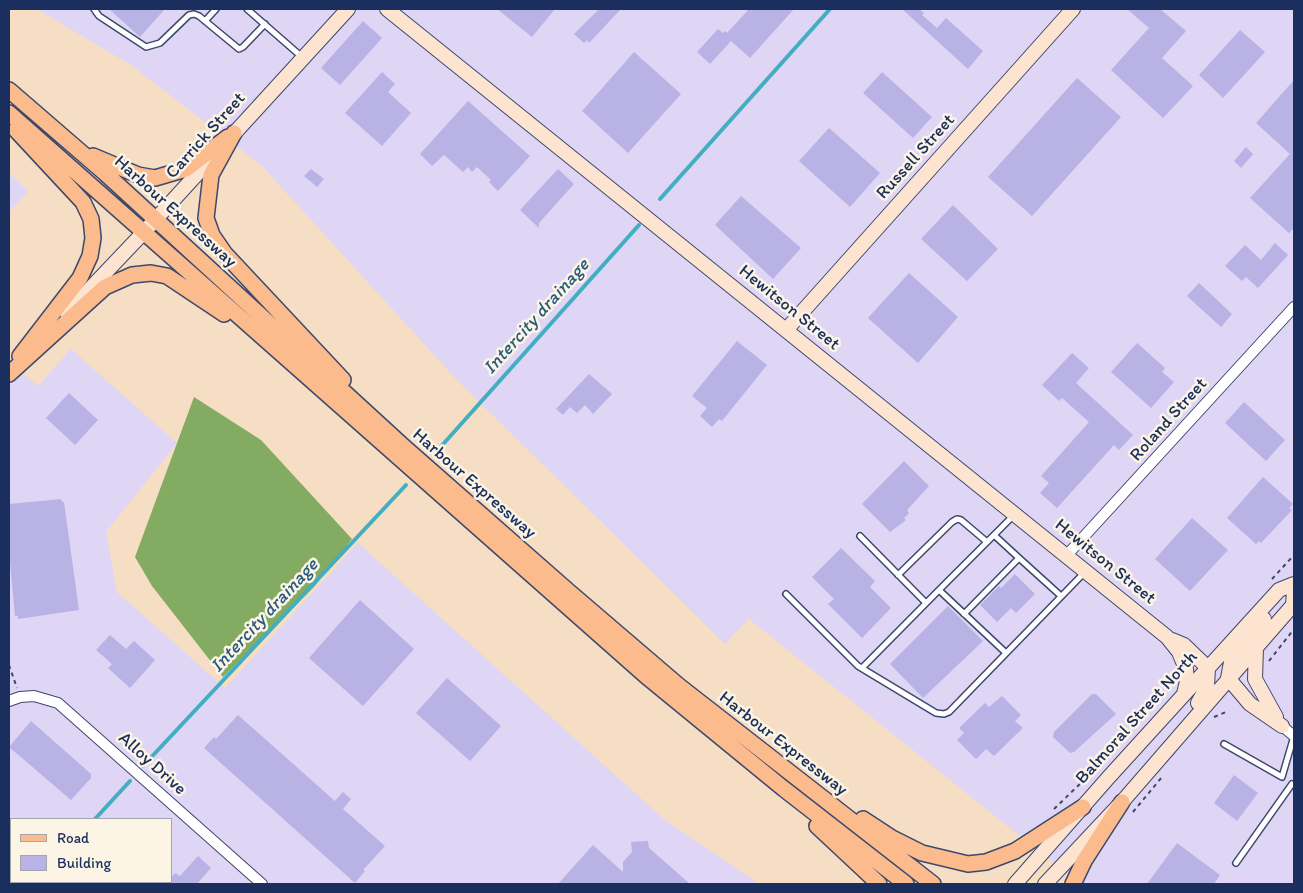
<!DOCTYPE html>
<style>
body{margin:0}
#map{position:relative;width:1303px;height:893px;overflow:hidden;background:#f5dec3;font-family:Itim,sans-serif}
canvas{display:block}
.frame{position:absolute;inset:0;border:10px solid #1b2f5e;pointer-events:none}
.legend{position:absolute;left:10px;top:818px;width:162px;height:65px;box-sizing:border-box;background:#fcf5e5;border:1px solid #a2a6af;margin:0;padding:6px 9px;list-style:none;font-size:15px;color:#1b2f5e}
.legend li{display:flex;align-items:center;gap:10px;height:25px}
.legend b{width:25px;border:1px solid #a2a6af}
</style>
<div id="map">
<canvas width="1303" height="893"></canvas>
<div class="frame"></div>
<ul class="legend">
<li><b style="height:6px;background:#fbbb8c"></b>Road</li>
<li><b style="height:14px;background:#b9b3e5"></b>Building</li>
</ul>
</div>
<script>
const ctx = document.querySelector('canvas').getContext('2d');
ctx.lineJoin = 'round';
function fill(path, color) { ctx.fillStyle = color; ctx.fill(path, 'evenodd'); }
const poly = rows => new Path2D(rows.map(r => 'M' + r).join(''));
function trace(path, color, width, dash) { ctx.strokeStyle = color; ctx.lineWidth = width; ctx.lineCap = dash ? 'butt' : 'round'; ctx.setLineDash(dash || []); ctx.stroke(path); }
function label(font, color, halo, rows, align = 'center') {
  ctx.font = font + ' Itim,sans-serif'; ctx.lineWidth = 5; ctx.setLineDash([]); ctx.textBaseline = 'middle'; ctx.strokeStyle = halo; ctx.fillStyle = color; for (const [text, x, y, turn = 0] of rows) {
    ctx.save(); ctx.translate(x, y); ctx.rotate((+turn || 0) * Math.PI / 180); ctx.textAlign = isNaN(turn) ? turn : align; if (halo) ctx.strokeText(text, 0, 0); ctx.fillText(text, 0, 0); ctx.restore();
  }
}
fill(poly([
 [37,9,1294,9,1294,884,1080,884,749,619,725,644,456,379,261,165,131,65],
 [9,173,28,191,9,212],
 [71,349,177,443,106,532,117,592,225,688,358,543,665,820,759,884,9,884,9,363,38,386],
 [11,819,171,819,171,882,11,882]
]), '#dfd5f5');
fill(poly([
 [194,397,261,440,352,539,314,587,223,677,152,586,135,557]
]), '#83ab62');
trace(poly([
 [660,199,830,9],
 [437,451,639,225],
 [143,766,406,485],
 [95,819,130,781],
 [36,884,39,882]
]), '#43adc2', 4);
fill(poly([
 [109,9,165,9,140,37],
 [497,9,555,9,532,37],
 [599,9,621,9,589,43,587,40,584,43,574,34],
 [749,9,794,9,750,58,731,41,710,64,697,52,718,29,723,33,725,31,727,33],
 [902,9,919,9,924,13,922,15,937,28,946,18,983,51,968,69],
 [1127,9,1160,9,1186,31,1162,58,1193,86,1163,118,1111,70,1149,28],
 [363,21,382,38,340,85,321,68],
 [1240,30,1265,52,1223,98,1199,75],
 [634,52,681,94,628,153,582,111],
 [382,72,395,84,388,92,411,113,382,146,345,113],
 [882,72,932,117,913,138,863,93],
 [1077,78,1121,117,1032,216,988,177],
 [1294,80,1294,228,1289,233,1250,198,1290,154,1256,123],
 [468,101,530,156,498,191,489,182,491,180,477,167,472,172,468,167,463,172,444,155,432,166,420,154],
 [829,128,880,173,850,207,799,161],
 [1246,147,1253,154,1241,168,1234,161],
 [311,169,324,179,317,187,304,176],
 [558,169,574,184,539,223,539,228,520,210],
 [741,196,801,248,773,279,715,225],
 [953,205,998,249,967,281,921,239],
 [1275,243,1288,255,1258,288,1246,277,1242,281,1225,266,1245,245,1261,260],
 [909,273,958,317,918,363,868,318],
 [1199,283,1232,314,1221,327,1187,296],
 [737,341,767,365,722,421,719,419,712,427,700,416,707,408,692,396],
 [1137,343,1165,368,1162,372,1174,382,1151,408,1111,372],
 [1072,353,1089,368,1076,383,1133,435,1119,450,1114,445,1057,508,1040,493,1049,483,1041,476,1089,422,1062,398,1059,401,1042,385],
 [589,374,612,394,593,414,585,405,577,413,570,407,563,415,556,409],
 [69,393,98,420,75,445,46,418],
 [1244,402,1285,440,1266,461,1225,423],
 [904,461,929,486,907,510,909,513,904,518,906,520,890,532,862,504],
 [1263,477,1293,504,1289,508,1292,510,1261,543,1259,541,1256,544,1227,518],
 [61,499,62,502,64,502,79,610,18,619,18,616,15,616,9,552,9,504],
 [1192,518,1228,550,1190,591,1155,559],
 [841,548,875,581,870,587,891,608,862,638,828,604,834,599,812,577],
 [1015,574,1035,594,1016,613,1011,608,997,622,980,605,999,586,1001,588],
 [360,600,414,649,363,706,309,658],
 [948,606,983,641,923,698,890,664],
 [110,635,126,649,134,641,155,660,130,688,108,668,112,664,96,650],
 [447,678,501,726,470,761,416,713],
 [1092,694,1096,694,1116,714,1074,752,1070,753,1053,737,1054,732],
 [1002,696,1021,715,1015,721,1023,728,994,756,986,749,976,759,957,740,964,733,959,728,985,703,989,707],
 [238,715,335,801,343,792,351,799,343,809,385,846,363,870,365,871,355,883,204,748,214,737,216,739],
 [31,721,91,774,91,778,71,800,9,747],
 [1234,775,1258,793,1237,821,1214,803],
 [648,841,649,848,690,884,558,884,593,845,623,872,623,862,632,852,631,842],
 [1177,843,1220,875,1214,884,1147,884],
 [198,856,211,868,197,884,165,884,171,882,171,878,175,873,180,876]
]), '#b9b3e5');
const lane = poly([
 [94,9,99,16,146,47,160,43,189,15,194,14,199,16,239,49,243,47,265,24],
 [247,9,302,57],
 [205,21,216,9],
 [860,536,926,603],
 [1019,558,1061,596],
 [898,575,952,522,957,519,961,520,987,542],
 [939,590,1015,514],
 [786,594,858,666,936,713,944,714,949,712,1084,573],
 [964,614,1019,558,994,535],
 [862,668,939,590,1006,653],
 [1224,744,1282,777,1294,736],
 [1236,863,1292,784]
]);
const street = poly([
 [1067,555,1294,307],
 [9,701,20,697,34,696,58,703,262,884],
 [1282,726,1294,736]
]);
const secondary = poly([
 [387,9,1167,637,1179,652,1186,669,1187,681,1184,694],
 [67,313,144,232,348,9],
 [786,330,1073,9],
 [1264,619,1232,657,1228,678,1250,704,1282,726],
 [1172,640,1184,645,1208,668,1207,687,1198,703],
 [1256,647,1255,679,1276,717],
 [1015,884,1108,778,1279,590,1294,584],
 [1045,884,1122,802,1293,605,1294,591]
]);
const primary = poly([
 [9,90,105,173,404,447,568,591,679,686,933,884],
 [9,113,646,676,784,789,906,884],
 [16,130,83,202,91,219,93,238,90,256,80,278,20,356],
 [234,133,211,175,206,218,212,235,225,254,343,380],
 [93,156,138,175,155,178,186,169,228,137],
 [9,374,105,287,132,275,151,273,167,276,224,314],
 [863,819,892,838,922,853,968,864,986,862,1015,851,1083,807],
 [817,826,879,884],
 [1073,884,1084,861,1122,802]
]);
trace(lane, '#3c496d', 8);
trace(street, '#3c496d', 12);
trace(secondary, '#3c496d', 16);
trace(primary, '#3c496d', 18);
trace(poly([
 [1272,579,1294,555],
 [1269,661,1294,629],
 [9,665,17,688],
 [1214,717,1226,712],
 [1054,809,1112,753],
 [1133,812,1162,777]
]), '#3c496d', 2, [4, 4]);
trace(lane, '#fff', 5);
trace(street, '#fff', 10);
trace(secondary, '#fde4d1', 14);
trace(primary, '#fbbb8c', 15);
label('18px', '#1b2f5e', '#fcf5e5', [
 ["Carrick Street",206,136,-48],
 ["Russell Street",916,157,-48],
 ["Harbour Expressway",175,212,42],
 ["Hewitson Street",789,308,39],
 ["Roland Street",1169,420,-48],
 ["Harbour Expressway",474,484,41],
 ["Hewitson Street",1105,562,39],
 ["Balmoral Street North",1137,718,-48],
 ["Harbour Expressway",783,744,38],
 ["Alloy Drive",152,764,42]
]);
label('italic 19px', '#295b81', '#fcf5e5', [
 ["Intercity drainage",537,317,-48],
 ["Intercity drainage",265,616,-47]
]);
</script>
